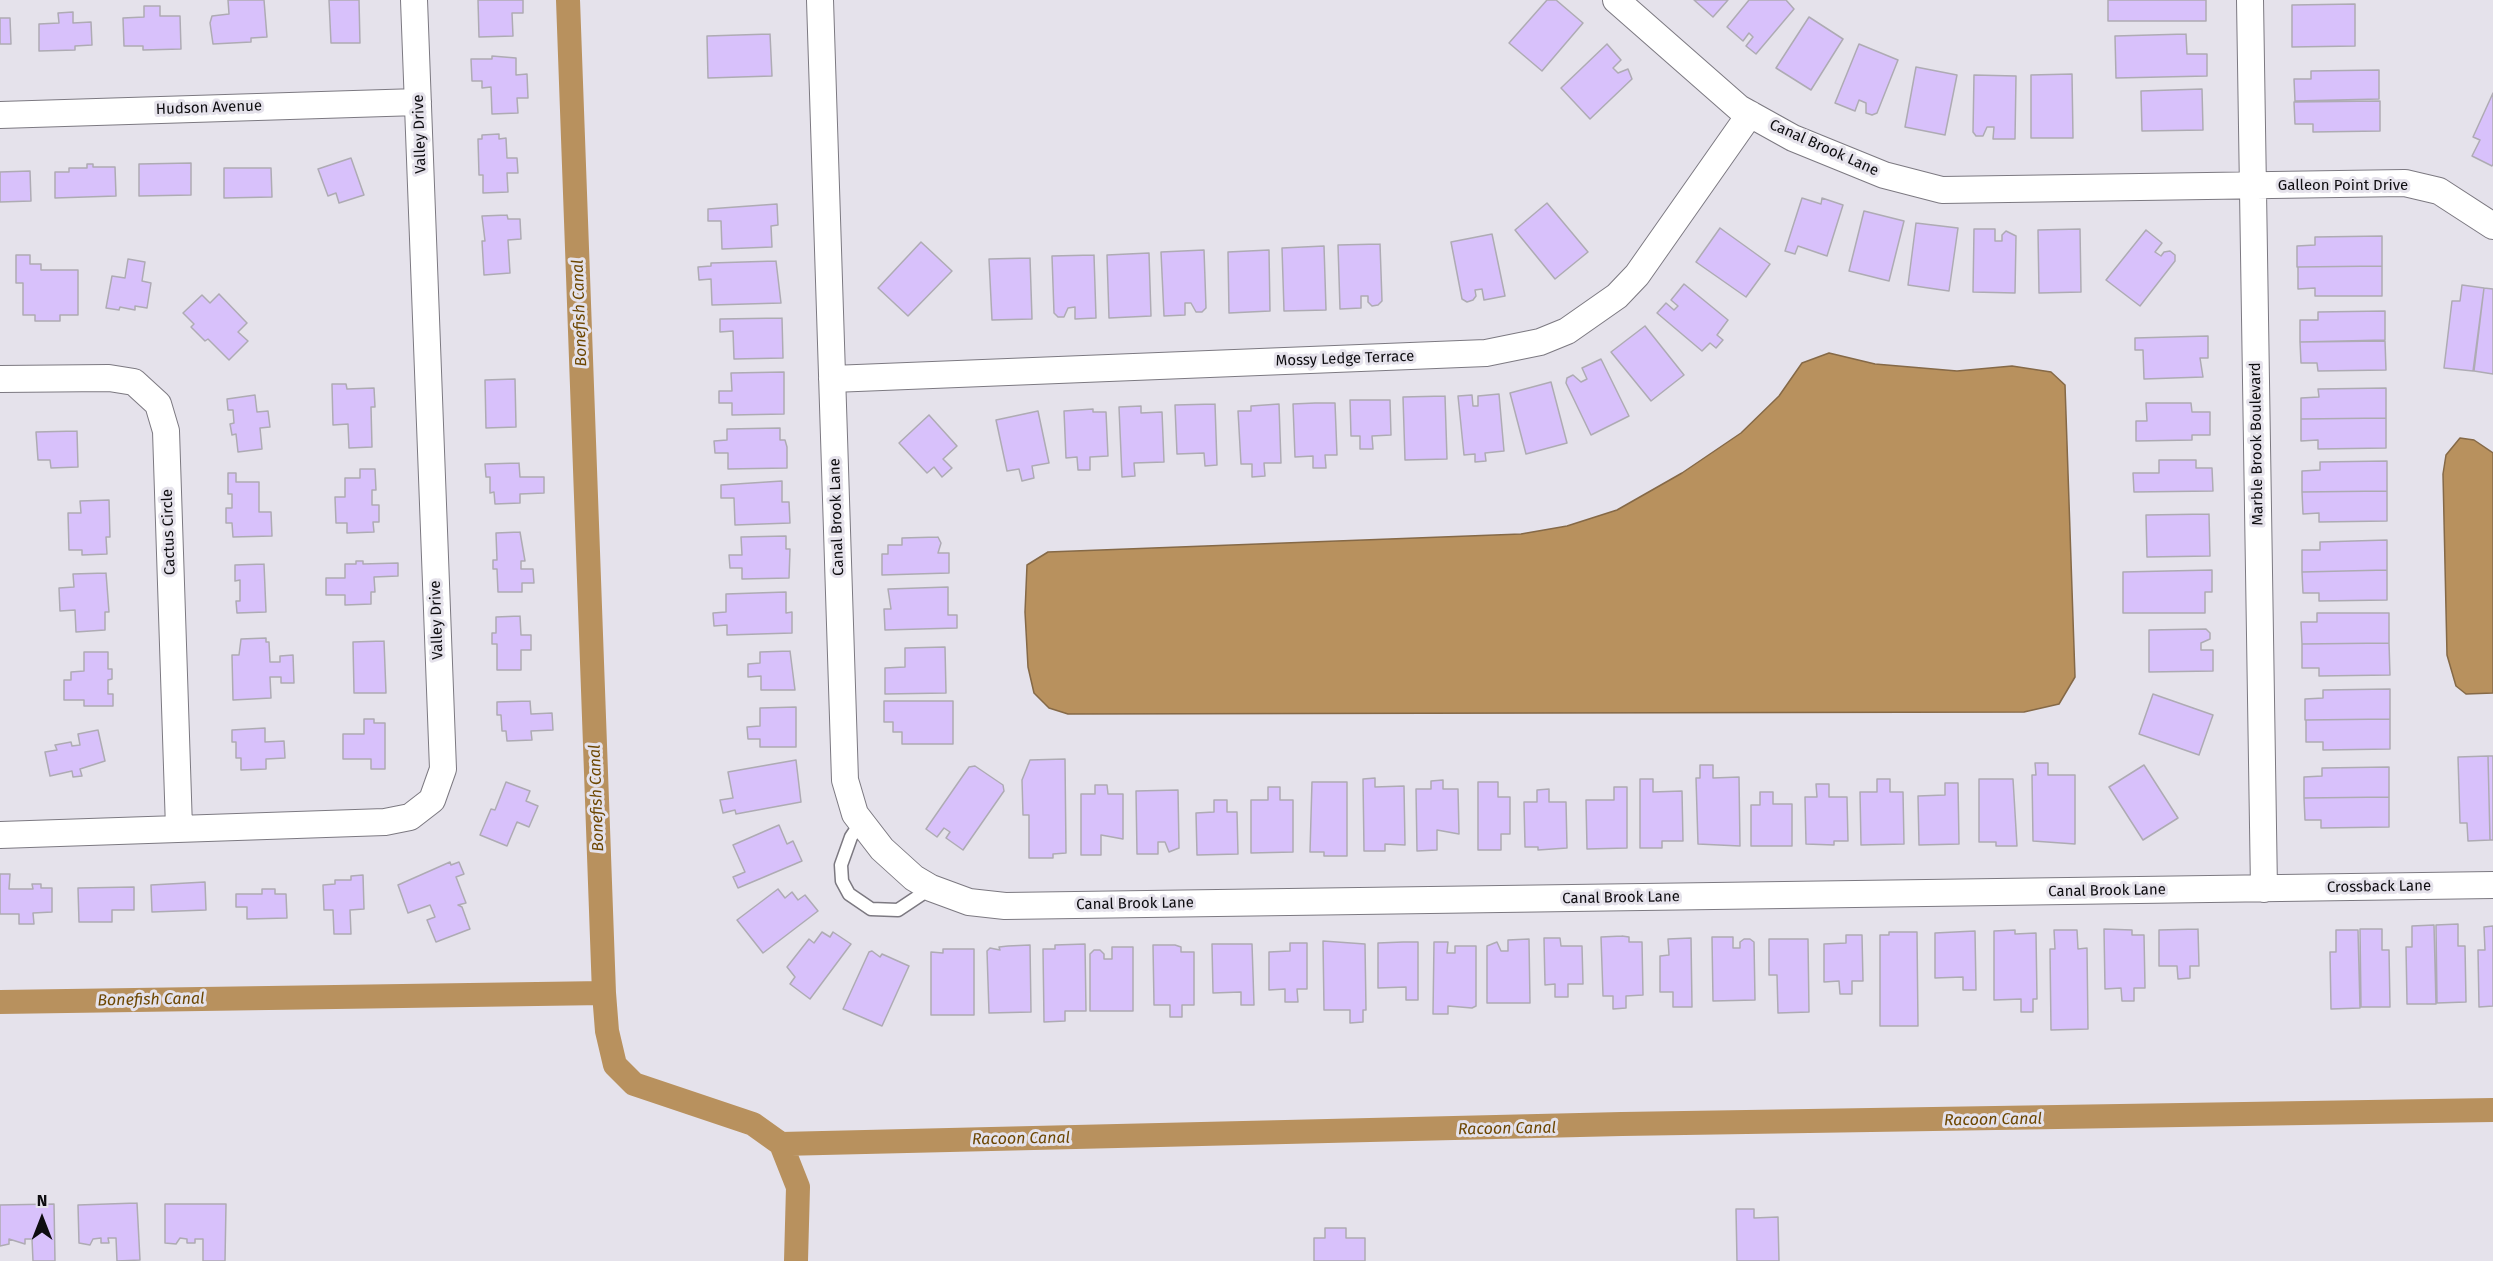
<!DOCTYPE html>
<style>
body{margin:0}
#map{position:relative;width:2493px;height:1261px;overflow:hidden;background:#e5e2eb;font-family:"Fira Sans",sans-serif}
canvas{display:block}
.north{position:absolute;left:12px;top:1189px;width:60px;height:60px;-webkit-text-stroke:4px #e5e2eb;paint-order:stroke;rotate:0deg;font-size:16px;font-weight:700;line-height:24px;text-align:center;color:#0e0d10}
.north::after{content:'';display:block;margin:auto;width:21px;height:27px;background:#0e0d10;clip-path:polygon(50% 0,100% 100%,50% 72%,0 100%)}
</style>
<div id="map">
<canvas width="2493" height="1261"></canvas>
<div class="north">N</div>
</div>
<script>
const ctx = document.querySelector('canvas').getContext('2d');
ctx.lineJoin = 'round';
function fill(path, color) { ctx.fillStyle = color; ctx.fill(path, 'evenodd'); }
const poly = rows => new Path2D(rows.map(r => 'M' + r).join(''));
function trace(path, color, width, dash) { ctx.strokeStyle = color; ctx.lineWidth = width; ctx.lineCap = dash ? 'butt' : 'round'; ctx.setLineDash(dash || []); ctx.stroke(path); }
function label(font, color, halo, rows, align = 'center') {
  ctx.font = font + ' "Fira Sans",sans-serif'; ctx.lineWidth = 6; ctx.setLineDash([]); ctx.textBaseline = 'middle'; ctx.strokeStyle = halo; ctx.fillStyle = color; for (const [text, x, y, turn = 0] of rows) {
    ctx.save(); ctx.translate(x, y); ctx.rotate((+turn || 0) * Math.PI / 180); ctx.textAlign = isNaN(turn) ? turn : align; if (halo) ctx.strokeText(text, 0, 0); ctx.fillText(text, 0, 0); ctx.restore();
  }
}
const water = poly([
 [1829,353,1875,364,1957,371,2012,366,2051,372,2065,385,2075,677,2059,704,2024,712,1068,714,1049,708,1034,693,1028,667,1025,612,1027,565,1048,552,1521,534,1567,526,1617,510,1682,473,1741,433,1779,396,1802,363,1829,353],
 [2460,438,2474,440,2493,453,2493,693,2466,694,2456,686,2447,655,2443,474,2446,455,2460,438]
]);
fill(water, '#b8915e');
trace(water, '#856947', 1.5);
trace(poly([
 [604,993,607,1031,615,1065,634,1084,753,1124,781,1144,1622,1124,2493,1110],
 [0,1002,604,993,568,0],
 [781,1144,798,1187,796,1261]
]), '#b8915e', 24);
const building = poly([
 [228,0,264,0,267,37,251,38,251,42,213,44,210,23,212,16,229,14,228,0],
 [329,0,359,0,360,43,331,43,329,0],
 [478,0,523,0,523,13,512,13,513,36,479,37,478,0],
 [1547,0,1556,0,1583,23,1542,71,1509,43,1547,0],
 [1694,0,1728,0,1713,17,1694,0],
 [1749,0,1786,0,1794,9,1756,54,1746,46,1753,37,1749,33,1743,41,1727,27,1749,0],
 [2108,0,2206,0,2206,21,2108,21,2108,0],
 [2355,4,2355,46,2292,47,2292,5,2355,4],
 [144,6,160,6,160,16,180,16,181,49,143,50,143,46,124,46,123,18,144,17,144,6],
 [73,12,73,23,91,22,92,45,75,46,75,50,39,51,39,24,59,23,58,13,73,12],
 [1809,17,1843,39,1811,90,1776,68,1809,17],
 [0,18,10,18,11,44,0,44,0,18],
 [770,34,772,76,708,78,707,36,770,34],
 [2186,34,2187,54,2207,54,2207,76,2116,78,2115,36,2186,34],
 [1607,44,1621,60,1613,68,1618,73,1628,69,1632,79,1590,119,1561,88,1607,44],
 [1859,44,1898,60,1877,113,1872,115,1866,113,1866,103,1859,100,1855,111,1835,103,1859,44],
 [492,56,516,58,516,75,527,74,528,98,517,98,518,113,492,114,491,87,482,88,482,81,472,81,471,59,492,59,492,56],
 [1916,67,1957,75,1945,135,1905,127,1916,67],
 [2379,70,2379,99,2295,101,2294,79,2311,79,2311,71,2379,70],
 [2072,74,2073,138,2031,138,2031,75,2072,74],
 [1974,75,2016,76,2015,139,1993,139,1994,127,1987,127,1983,136,1976,136,1973,132,1974,75],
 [2202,89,2203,130,2142,131,2141,91,2202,89],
 [2493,93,2493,164,2492,166,2472,156,2480,140,2473,137,2493,93],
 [2380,101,2380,131,2313,132,2313,124,2295,124,2294,102,2380,101],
 [499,134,499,139,506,138,507,158,517,158,518,173,507,173,508,192,483,193,483,175,479,175,478,139,482,139,482,135,499,134],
 [351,158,364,195,339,203,336,193,328,196,318,169,351,158],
 [191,163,191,195,139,196,139,164,191,163],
 [87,164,93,164,93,167,115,167,116,196,55,198,55,172,69,172,69,168,87,168,87,164],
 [224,168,271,168,272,197,224,198,224,168],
 [30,171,31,201,0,202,0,172,30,171],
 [1802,198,1821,204,1822,198,1843,205,1827,256,1798,246,1795,254,1785,251,1802,198],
 [1547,203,1588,252,1555,279,1515,230,1547,203],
 [777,204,778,225,771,226,772,247,722,249,721,221,708,221,708,209,777,204],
 [1864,211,1904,221,1889,281,1849,271,1864,211],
 [507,215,508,219,520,219,521,239,508,240,510,273,484,275,482,241,485,241,482,216,507,215],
 [1916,223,1958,228,1949,291,1908,285,1916,223],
 [1720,228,1770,264,1746,297,1696,262,1720,228],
 [1974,229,1995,229,1995,241,2002,241,2002,235,2006,231,2016,236,2015,293,1973,292,1974,229],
 [2080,229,2081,292,2039,293,2038,230,2080,229],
 [2146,230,2162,243,2155,252,2161,256,2164,252,2170,251,2175,255,2175,261,2140,306,2106,280,2146,230],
 [1492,234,1505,296,1484,300,1482,289,1475,290,1476,296,1473,300,1467,302,1462,299,1451,242,1492,234],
 [2382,236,2382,266,2297,267,2297,246,2315,245,2315,237,2382,236],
 [921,242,952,271,908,316,878,288,921,242],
 [1380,244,1382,301,1378,305,1372,306,1368,302,1368,296,1361,296,1361,308,1340,309,1338,245,1380,244],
 [1324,246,1326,310,1284,311,1282,248,1324,246],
 [1204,250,1206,308,1202,312,1196,312,1191,303,1185,303,1185,315,1164,316,1161,252,1204,250],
 [1269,250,1270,311,1229,313,1228,252,1269,250],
 [1149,253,1151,316,1109,318,1107,255,1149,253],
 [16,255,30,255,30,264,41,264,41,270,78,270,78,315,60,315,60,321,35,321,35,315,23,315,23,283,16,283,16,255],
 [1094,255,1096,318,1075,319,1075,307,1068,308,1064,317,1058,317,1054,313,1052,256,1094,255],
 [1030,258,1032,319,992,320,989,259,1030,258],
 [128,259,145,262,142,281,151,283,147,308,135,306,135,310,120,307,119,310,106,308,112,276,125,278,128,259],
 [776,261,781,303,712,305,711,279,699,280,698,267,711,266,711,263,776,261],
 [2382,266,2382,296,2315,296,2315,288,2298,289,2298,267,2382,266],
 [1684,284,1728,320,1717,335,1723,340,1716,348,1710,343,1702,351,1657,313,1666,303,1674,310,1678,306,1671,300,1684,284],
 [2462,285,2484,288,2473,371,2444,368,2452,301,2460,301,2462,285],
 [2484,288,2493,289,2493,374,2474,371,2484,288],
 [219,294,247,323,238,332,248,341,229,360,208,339,205,341,191,327,194,324,183,313,202,295,210,303,219,294],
 [2385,311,2385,340,2300,342,2300,320,2318,320,2318,312,2385,311],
 [782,318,783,358,734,359,733,331,720,332,720,319,782,318],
 [1645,326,1684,375,1651,401,1611,352,1645,326],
 [2208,336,2208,358,2200,358,2203,377,2144,379,2143,350,2135,350,2135,338,2208,336],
 [2385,341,2386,370,2318,371,2317,363,2301,363,2300,342,2385,341],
 [1601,359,1629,416,1591,435,1566,383,1567,378,1573,375,1581,382,1587,379,1582,368,1601,359],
 [784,372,784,414,732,415,732,403,719,403,719,391,732,391,731,373,784,372],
 [515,379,516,427,486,428,485,380,515,379],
 [1551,382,1567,443,1526,454,1510,393,1551,382],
 [332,384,346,384,347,389,374,388,375,407,371,407,372,447,349,448,348,424,333,425,332,384],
 [2386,388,2386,418,2301,419,2301,398,2319,397,2318,389,2386,388],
 [1499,394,1504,451,1485,453,1486,461,1475,462,1475,454,1464,455,1458,396,1472,395,1473,406,1478,406,1478,396,1499,394],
 [255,395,257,412,268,411,270,427,260,428,262,449,238,452,236,434,232,435,230,424,234,423,233,410,228,410,227,399,255,395],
 [1445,396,1447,459,1405,460,1403,397,1445,396],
 [1350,400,1390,400,1391,435,1372,436,1373,449,1360,449,1360,436,1351,436,1350,400],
 [1315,403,1335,403,1337,455,1325,455,1326,468,1313,468,1313,456,1295,457,1293,404,1315,403],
 [2146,403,2191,403,2192,412,2210,412,2210,435,2192,435,2192,440,2136,441,2136,421,2147,421,2146,403],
 [1215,404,1217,465,1205,466,1204,453,1177,454,1175,405,1215,404],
 [1279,404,1281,463,1264,463,1265,476,1252,477,1252,464,1241,464,1238,411,1251,411,1251,406,1279,404],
 [1141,406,1141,413,1162,412,1164,462,1134,463,1135,476,1122,477,1119,407,1141,406],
 [1093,409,1093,412,1106,412,1108,456,1090,457,1090,470,1078,470,1077,457,1066,458,1064,411,1093,409],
 [1038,411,1049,463,1032,466,1034,478,1022,481,1019,469,1007,471,996,420,1038,411],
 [929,415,957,446,943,459,952,468,942,477,934,467,927,473,899,443,929,415],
 [2386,418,2386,448,2318,449,2318,440,2301,441,2301,419,2386,418],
 [780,428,780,440,785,440,787,447,787,468,728,469,728,453,715,453,714,441,727,440,727,429,780,428],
 [77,431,78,467,51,468,50,460,38,460,36,432,77,431],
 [2159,460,2196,460,2196,468,2212,468,2213,491,2134,492,2133,473,2159,473,2159,460],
 [2387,461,2387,491,2302,492,2302,471,2320,470,2320,462,2387,461],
 [519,463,520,477,544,477,544,493,520,494,520,503,495,504,494,492,490,493,490,477,486,477,485,464,519,463],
 [360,469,375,469,376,490,372,490,372,505,379,505,379,522,373,522,374,532,347,533,347,523,336,523,335,497,345,497,345,478,360,478,360,469],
 [228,473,236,473,236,482,259,482,259,512,271,512,272,536,233,537,232,523,226,523,226,508,232,508,232,494,228,494,228,473],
 [782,481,782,502,789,502,790,523,735,525,734,498,721,498,721,485,782,481],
 [2387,491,2387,521,2319,522,2319,513,2303,514,2302,492,2387,491],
 [109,500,110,537,106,537,107,554,82,555,82,550,69,550,68,513,81,513,80,501,109,500],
 [2209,514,2210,556,2147,557,2146,515,2209,514],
 [520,532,525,561,521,561,521,569,533,569,534,583,522,583,522,592,498,592,497,569,493,569,493,560,497,560,496,533,520,532],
 [786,536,786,549,790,549,789,578,742,579,742,568,730,568,729,555,742,555,741,537,786,536],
 [938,537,941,543,938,553,949,553,949,573,882,575,882,554,888,554,888,545,902,545,902,538,938,537],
 [2387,540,2387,570,2302,572,2302,550,2320,550,2320,542,2387,540],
 [356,561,363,561,363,564,398,563,398,576,374,577,375,592,371,592,371,604,345,605,345,595,326,595,326,578,345,578,345,564,356,564,356,561],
 [264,564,266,612,237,613,236,601,240,601,240,580,235,581,235,565,264,564],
 [2212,570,2212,592,2205,592,2205,613,2123,613,2123,572,2212,570],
 [2387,570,2387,600,2319,601,2319,593,2303,593,2302,572,2387,570],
 [106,573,109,612,105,612,105,630,76,632,75,610,60,611,59,588,74,587,73,574,106,573],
 [948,587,948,615,957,615,957,628,885,630,884,609,891,609,888,589,948,587],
 [786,592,786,613,792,612,792,633,727,635,727,625,714,626,713,613,726,612,726,594,786,592],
 [2317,613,2389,613,2389,643,2302,644,2301,622,2317,622,2317,613],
 [520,616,521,635,531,635,531,650,521,650,521,670,497,670,497,644,492,644,492,633,496,633,496,617,520,616],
 [2206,629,2210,633,2210,639,2201,643,2201,650,2213,650,2213,671,2149,672,2149,630,2206,629],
 [266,638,266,642,269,642,270,662,280,662,280,656,293,655,294,683,281,683,281,677,270,677,271,698,233,700,232,655,239,655,241,639,266,638],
 [384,641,386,693,354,693,353,642,384,641],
 [2389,643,2390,675,2319,676,2319,668,2302,668,2302,644,2389,643],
 [945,647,946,693,885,694,885,668,905,667,905,648,945,647],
 [790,651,795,690,761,690,761,676,748,677,748,664,760,663,760,652,790,651],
 [84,652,108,652,108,669,112,669,112,679,108,680,108,694,113,694,113,706,84,706,84,700,64,700,64,680,71,680,71,672,84,671,84,652],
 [2390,689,2390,719,2305,720,2305,699,2323,698,2323,690,2390,689],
 [2153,694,2213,715,2199,755,2139,734,2153,694],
 [530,701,531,714,552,713,553,730,531,731,532,740,507,741,506,731,502,731,501,715,497,715,497,702,530,701],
 [884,701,953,701,953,744,902,744,902,732,893,732,893,722,884,722,884,701],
 [796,707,796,747,760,747,760,739,748,739,747,727,760,726,760,708,796,707],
 [364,719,374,719,374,723,385,723,385,769,371,769,371,759,343,759,343,734,364,734,364,719],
 [2390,719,2390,749,2323,750,2323,742,2306,742,2306,720,2390,719],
 [265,728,265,742,284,741,285,758,266,759,266,769,241,770,241,758,236,758,236,742,232,742,232,730,265,728],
 [98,730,105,761,80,769,82,776,73,777,72,771,50,776,45,752,57,750,55,745,71,742,72,746,80,745,78,734,98,730],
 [2488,756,2490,840,2468,841,2467,823,2460,823,2458,757,2488,756],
 [2488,756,2493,756,2493,840,2490,840,2488,756],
 [1065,759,1066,853,1053,854,1053,858,1029,858,1029,815,1023,815,1022,780,1030,760,1065,759],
 [796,760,801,802,736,814,735,810,723,813,720,800,733,798,728,772,796,760],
 [2035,763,2048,763,2048,775,2075,775,2075,844,2033,841,2032,775,2036,775,2035,763],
 [1700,765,1713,765,1713,778,1739,777,1740,846,1698,844,1696,778,1700,778,1700,765],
 [2144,765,2178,818,2143,840,2109,787,2144,765],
 [975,766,1003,785,1004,791,963,850,946,838,950,832,944,828,937,837,926,829,969,767,975,766],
 [2389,767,2389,797,2304,798,2304,777,2322,776,2322,768,2389,767],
 [1375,778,1375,787,1404,786,1405,845,1385,844,1385,851,1364,851,1363,779,1375,778],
 [1640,779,1653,779,1653,792,1682,791,1683,841,1662,841,1662,848,1640,848,1640,779],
 [1877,779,1890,779,1890,792,1903,792,1904,844,1861,845,1860,792,1877,792,1877,779],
 [1979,779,2013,779,2017,846,1996,846,1996,842,1979,842,1979,779],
 [1443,780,1443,789,1458,789,1459,834,1437,830,1437,850,1417,851,1416,789,1431,789,1431,781,1443,780],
 [506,782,530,791,526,801,538,806,529,827,517,822,507,846,480,835,491,809,495,810,506,782],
 [1312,782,1347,782,1347,856,1324,856,1324,852,1310,852,1312,782],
 [1478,782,1498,782,1498,797,1510,797,1510,834,1501,834,1501,850,1478,850,1478,782],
 [1945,783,1958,783,1959,844,1919,845,1918,796,1945,795,1945,783],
 [1816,784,1829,784,1829,797,1847,797,1848,841,1834,841,1834,845,1806,844,1805,797,1817,797,1816,784],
 [1095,785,1107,785,1108,794,1123,794,1123,839,1101,835,1101,855,1081,855,1081,794,1095,794,1095,785],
 [1268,787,1280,787,1280,800,1293,800,1293,852,1251,853,1251,800,1268,800,1268,787],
 [1614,787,1627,787,1627,848,1587,849,1586,800,1614,800,1614,787],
 [1549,789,1549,802,1566,802,1567,848,1538,850,1538,847,1525,847,1524,802,1537,802,1537,790,1549,789],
 [1178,790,1179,848,1169,852,1165,842,1158,842,1158,854,1137,854,1136,791,1178,790],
 [1760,792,1773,792,1773,804,1792,804,1792,846,1751,846,1751,805,1760,805,1760,792],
 [2389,797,2389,827,2321,828,2321,820,2305,820,2304,798,2389,797],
 [1214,800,1227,800,1227,812,1237,812,1238,854,1197,855,1196,813,1214,812,1214,800],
 [779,825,787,844,793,841,802,861,738,888,733,877,745,872,733,845,779,825],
 [450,862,451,865,459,862,464,874,456,877,466,903,458,905,462,907,470,929,436,942,427,920,435,917,430,905,408,913,398,885,450,862],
 [0,874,10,874,9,889,33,889,32,884,41,884,41,888,52,888,52,912,33,913,34,924,19,924,19,914,0,914,0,874],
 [363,875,364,909,350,910,351,934,334,934,333,910,324,910,323,885,335,884,335,880,351,880,351,876,363,875],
 [205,882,206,910,152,912,151,885,205,882],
 [134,887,134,910,112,910,112,922,79,922,78,888,134,887],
 [262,889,275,889,275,894,286,894,287,918,247,919,247,907,236,907,236,894,262,894,262,889],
 [778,889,785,898,792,892,798,900,805,895,818,911,763,953,737,920,778,889],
 [2458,924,2458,946,2465,946,2466,1002,2437,1003,2436,925,2458,924],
 [2434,925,2436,1004,2407,1004,2406,947,2412,947,2412,926,2434,925],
 [2493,926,2493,1006,2479,1007,2478,950,2485,950,2484,927,2493,926],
 [2104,929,2132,930,2132,935,2144,935,2145,988,2134,988,2134,1001,2122,1001,2121,988,2105,989,2104,929],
 [2198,929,2199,966,2190,966,2190,978,2178,979,2177,966,2159,966,2159,930,2198,929],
 [2360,929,2382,929,2382,950,2389,950,2390,1007,2361,1007,2360,929],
 [2015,930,2015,934,2036,933,2037,999,2033,999,2033,1012,2021,1012,2021,999,1994,1000,1994,931,2015,930],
 [2054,930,2077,930,2078,949,2087,948,2088,1029,2051,1030,2050,949,2055,949,2054,930],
 [2336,930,2358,930,2360,1008,2331,1009,2330,952,2336,952,2336,930],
 [1975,931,1976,990,1963,990,1963,977,1935,978,1935,933,1975,931],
 [822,932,830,937,833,932,851,944,810,999,790,984,795,977,787,967,809,939,814,943,822,932],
 [1889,932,1917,932,1918,1026,1880,1026,1880,935,1889,935,1889,932],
 [1846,935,1862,935,1863,981,1852,981,1852,994,1840,994,1839,981,1824,982,1824,944,1846,943,1846,935],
 [1622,936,1629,937,1629,942,1642,942,1643,995,1626,996,1626,1008,1613,1009,1613,996,1603,996,1601,937,1622,936],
 [1712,937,1733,937,1733,948,1740,948,1740,942,1744,939,1750,939,1754,942,1755,1000,1713,1001,1712,937],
 [1544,938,1560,938,1561,946,1582,946,1583,984,1568,984,1568,997,1555,997,1555,984,1545,985,1544,938],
 [1691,938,1692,1007,1673,1007,1673,992,1660,992,1660,956,1669,955,1668,939,1691,938],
 [1529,939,1530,1003,1487,1003,1487,946,1497,942,1501,951,1508,951,1508,940,1529,939],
 [1769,939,1808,939,1809,1012,1778,1013,1777,975,1769,975,1769,939],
 [1323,941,1365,944,1366,1010,1363,1010,1363,1022,1350,1023,1350,1010,1324,1010,1323,941],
 [1403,942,1418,942,1418,1000,1406,1000,1406,987,1378,988,1378,943,1403,942],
 [1434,942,1448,942,1447,953,1455,953,1455,946,1476,946,1476,1006,1472,1008,1448,1006,1448,1014,1433,1014,1434,942],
 [1290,943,1307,943,1307,989,1297,989,1298,1002,1285,1002,1285,989,1269,990,1269,952,1290,951,1290,943],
 [1085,944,1086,1011,1065,1011,1065,1021,1044,1022,1043,949,1055,949,1055,945,1085,944],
 [1212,944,1252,944,1254,1005,1241,1005,1241,992,1213,993,1212,944],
 [1030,945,1031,1012,989,1013,987,951,990,948,1000,950,999,947,1008,946,1030,945],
 [1153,945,1175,945,1181,947,1181,952,1194,952,1194,1005,1182,1005,1182,1017,1170,1017,1170,1005,1154,1005,1153,945],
 [1112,947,1133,947,1133,1011,1090,1011,1090,954,1094,950,1100,950,1104,954,1104,959,1112,959,1112,947],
 [943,949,974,949,974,1015,931,1015,931,952,943,953,943,949],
 [872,951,880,957,882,954,909,966,882,1026,843,1009,869,952,872,951],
 [137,1203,140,1260,117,1261,116,1238,108,1238,109,1243,101,1243,101,1238,93,1239,90,1245,79,1243,78,1205,137,1203],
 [54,1204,55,1261,33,1261,32,1239,25,1239,25,1244,9,1239,9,1244,0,1246,0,1205,54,1204],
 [165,1204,226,1204,225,1261,203,1261,203,1239,195,1239,195,1243,187,1243,187,1239,180,1238,176,1244,165,1243,165,1204],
 [1736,1209,1754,1209,1754,1218,1778,1217,1779,1261,1737,1261,1736,1209],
 [1325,1228,1346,1228,1346,1238,1365,1238,1365,1261,1314,1261,1314,1238,1325,1238,1325,1228]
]);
fill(building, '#d8c1fb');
trace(building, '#aeabb3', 1.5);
const lane = poly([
 [861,822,851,837,841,865,842,881,849,894,871,909,898,910,931,888]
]);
const street = poly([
 [820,0,845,780,855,814,882,849,914,878,931,888,969,902,1005,906,2493,885],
 [1616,0,1739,108,1793,138,1884,175,1942,190,2405,183,2439,191,2493,226],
 [2250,0,2264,889],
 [0,115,418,102],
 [0,379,109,378,134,382,158,404,166,431,179,828],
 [832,379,1486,353,1540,342,1567,331,1617,296,1637,275,1750,114],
 [0,835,385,822,410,817,432,800,443,769,414,0]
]);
trace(lane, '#7c7981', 15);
trace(street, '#7c7981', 28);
trace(lane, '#fff', 12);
trace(street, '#fff', 26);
label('15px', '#0e0d10', '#e5e2eb', [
 ["Hudson Avenue",209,108,-2],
 ["Valley Drive",420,134,-92],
 ["Canal Brook Lane",1824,148,24],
 ["Galleon Point Drive",2343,186],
 ["Mossy Ledge Terrace",1345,359,-2],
 ["Marble Brook Boulevard",2257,444,-91],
 ["Canal Brook Lane",837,517,-92],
 ["Cactus Circle",169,532,-92],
 ["Valley Drive",437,620,-92],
 ["Crossback Lane",2379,887,-1],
 ["Canal Brook Lane",2107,891,-1],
 ["Canal Brook Lane",1621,898,-1],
 ["Canal Brook Lane",1135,904,-1]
]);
label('italic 16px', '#6c4601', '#e5e2eb', [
 ["Bonefish Canal",580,313,-92],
 ["Bonefish Canal",597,798,-92],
 ["Bonefish Canal",151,1000,-1],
 ["Racoon Canal",1993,1120,-1],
 ["Racoon Canal",1507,1129,-1],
 ["Racoon Canal",1021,1139,-1]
]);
</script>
